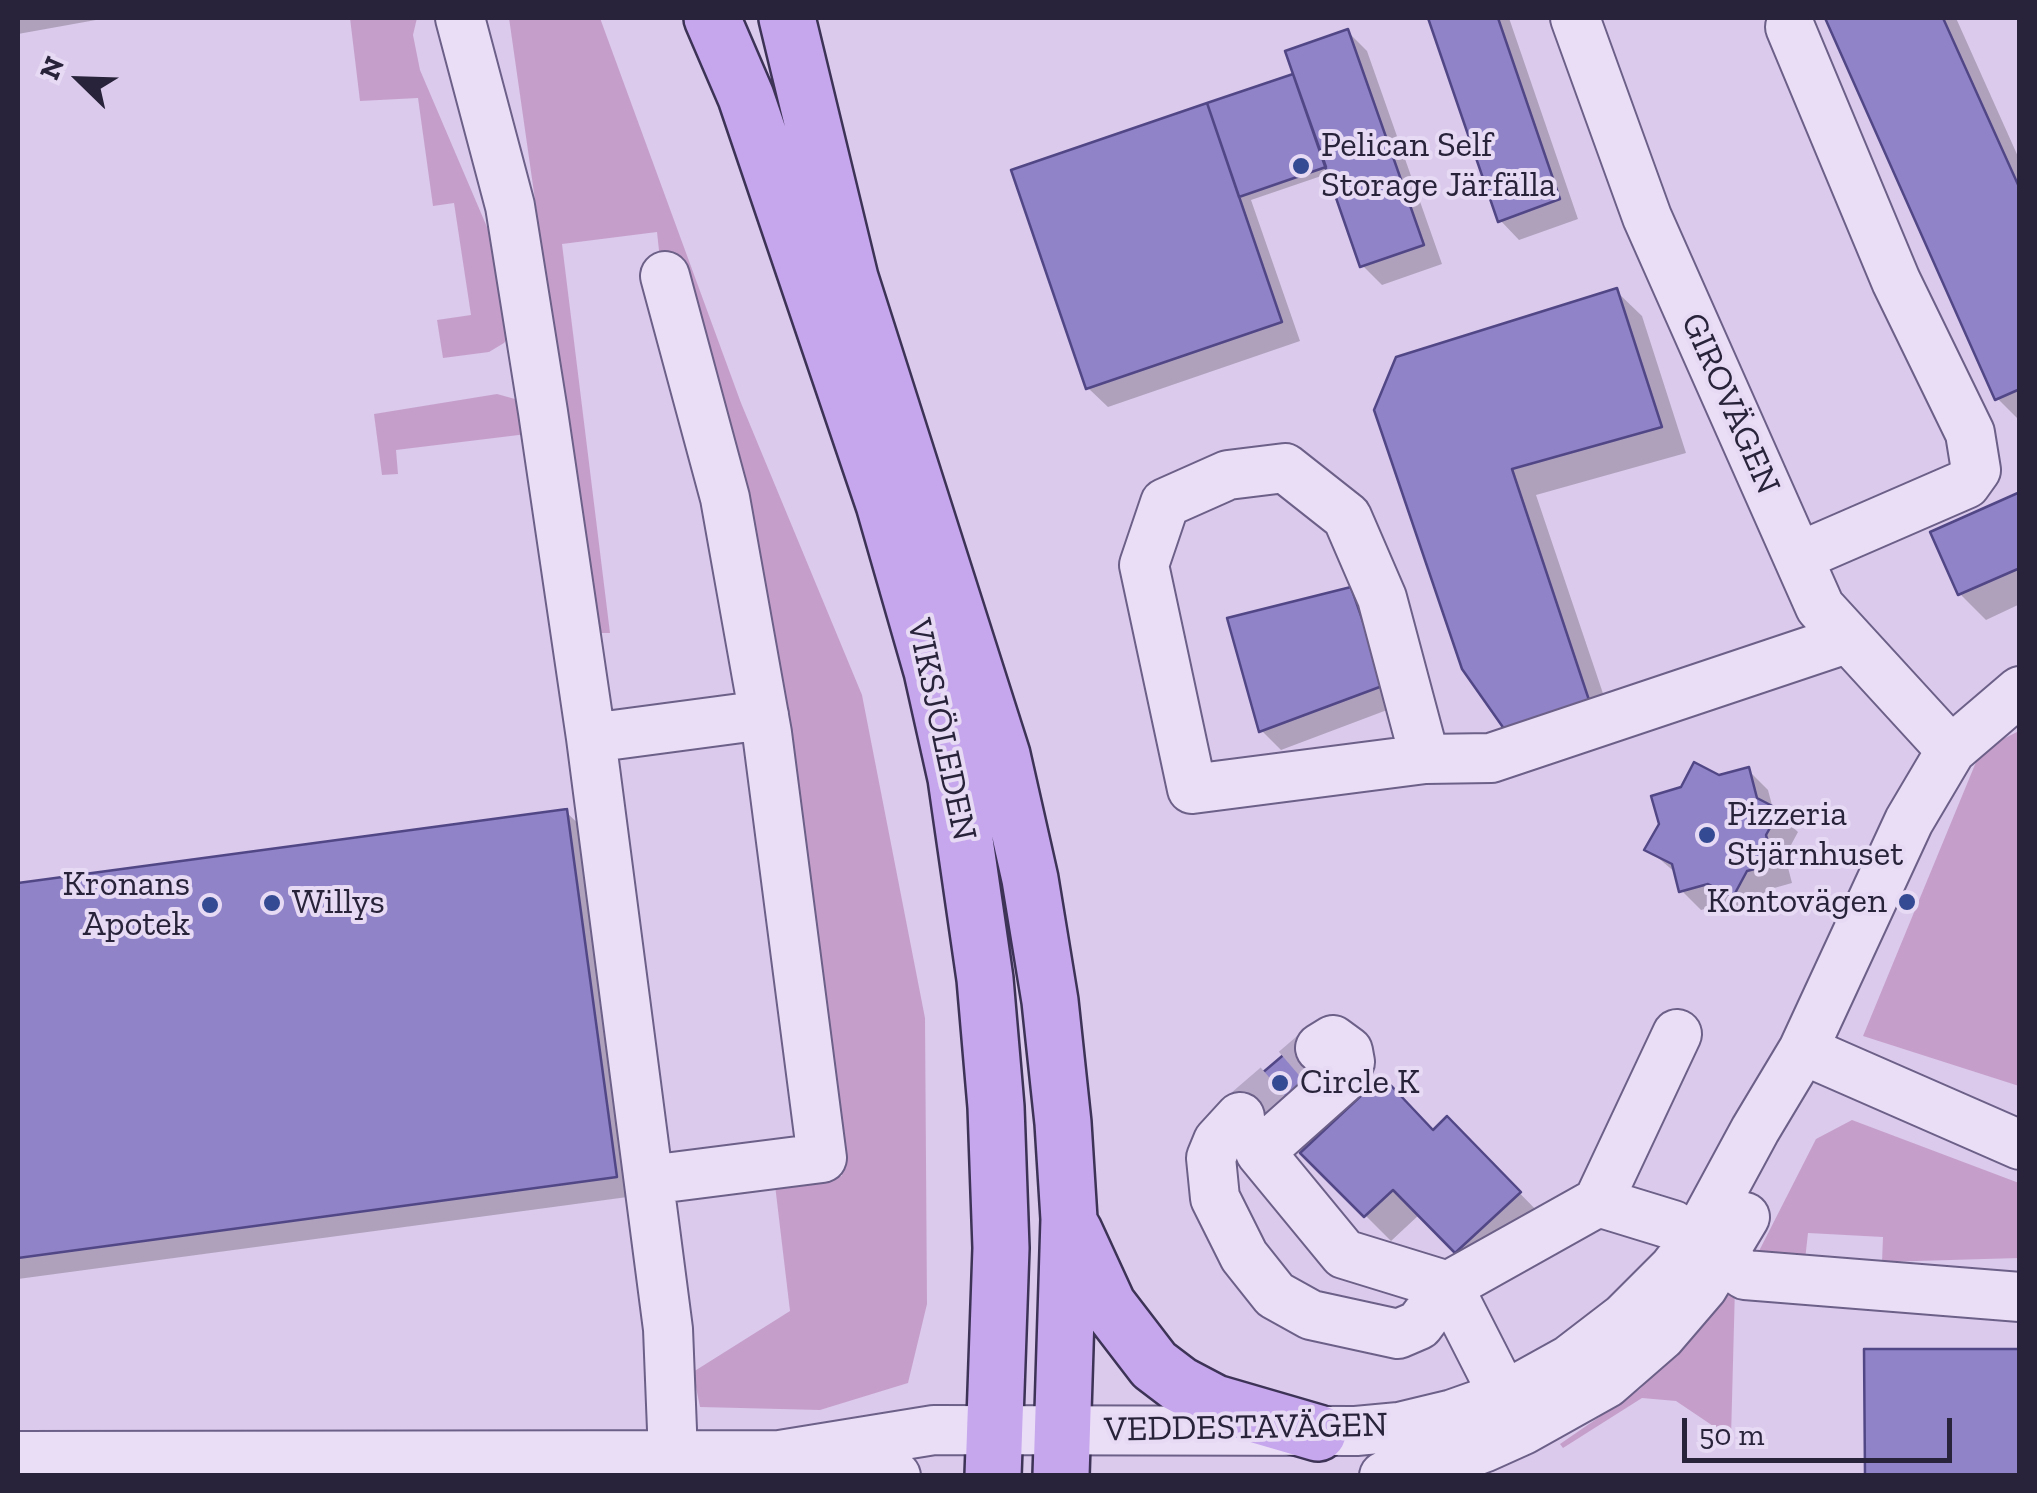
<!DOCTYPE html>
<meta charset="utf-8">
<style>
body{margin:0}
#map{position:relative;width:2037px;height:1493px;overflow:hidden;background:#dbcaec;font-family:"Zilla Slab",serif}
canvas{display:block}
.frame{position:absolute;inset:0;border:20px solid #28223a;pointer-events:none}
.north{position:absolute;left:30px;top:30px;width:100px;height:100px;-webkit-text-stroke:8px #e6daf4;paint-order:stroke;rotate:293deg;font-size:28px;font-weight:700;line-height:40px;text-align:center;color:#28223a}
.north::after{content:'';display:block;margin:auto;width:35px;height:45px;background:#28223a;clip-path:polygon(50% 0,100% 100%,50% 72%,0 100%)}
.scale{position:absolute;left:1682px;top:1418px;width:270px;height:45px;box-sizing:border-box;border:5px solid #28223a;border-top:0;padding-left:12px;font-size:30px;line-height:35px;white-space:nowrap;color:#28223a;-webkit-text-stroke:8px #e6daf4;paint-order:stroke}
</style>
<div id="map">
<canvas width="2037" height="1493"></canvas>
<div class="frame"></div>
<div class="north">N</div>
<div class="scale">50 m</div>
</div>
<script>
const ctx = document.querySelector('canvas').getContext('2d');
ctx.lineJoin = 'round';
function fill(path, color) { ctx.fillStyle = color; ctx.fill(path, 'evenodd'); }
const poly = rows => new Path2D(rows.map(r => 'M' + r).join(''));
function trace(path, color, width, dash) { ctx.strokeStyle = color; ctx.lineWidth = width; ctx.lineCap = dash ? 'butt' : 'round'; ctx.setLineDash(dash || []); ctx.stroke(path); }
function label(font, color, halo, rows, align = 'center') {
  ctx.font = font + ' "Zilla Slab",serif'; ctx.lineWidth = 8; ctx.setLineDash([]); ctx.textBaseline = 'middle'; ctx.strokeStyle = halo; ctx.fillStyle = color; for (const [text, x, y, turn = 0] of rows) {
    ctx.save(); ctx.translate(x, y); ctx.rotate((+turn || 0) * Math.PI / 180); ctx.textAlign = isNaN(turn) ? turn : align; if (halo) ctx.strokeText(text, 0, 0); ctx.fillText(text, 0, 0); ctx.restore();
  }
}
fill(poly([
 [350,18,417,18,413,35,420,70,513,288,515,327,504,343,489,352,443,358,437,320,471,315,454,203,433,206,418,98,360,101],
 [509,18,600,18,741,403,862,695,925,1018,927,1304,908,1383,820,1410,700,1407,693,1372,790,1311,775,1185,842,1176,787,745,660,260,657,232,562,244,610,633,597,633],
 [497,394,515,399,524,409,527,434,396,450,398,474,382,475,374,414],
 [2019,731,2019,1086,1863,1036,1981,750],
 [1852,1120,2019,1183,2019,1258,1882,1262,1883,1237,1808,1233,1805,1260,1771,1262,1759,1251,1816,1139],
 [1735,1287,1731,1438,1676,1401,1642,1398,1563,1448,1560,1444,1640,1389]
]), '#c59fca');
fill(poly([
 [18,18,107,18,18,34],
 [1431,18,1509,18,1578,219,1519,240,1500,220],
 [1828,18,1956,18,2020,161,2020,421,1998,399],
 [1347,31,1367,51,1442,264,1382,285,1363,266,1330,173,1251,200,1300,341,1108,407,1088,388,1296,75],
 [1616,291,1642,316,1686,453,1536,495,1616,732,1535,758,1376,410],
 [2020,495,2020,604,1986,620,1960,594],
 [1351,590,1370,610,1403,704,1281,750,1261,730],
 [1748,770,1768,790,1773,809,1798,832,1785,856,1792,883,1767,890,1754,915,1730,902,1701,910,1682,891,1677,874,1648,849,1719,778],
 [566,812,586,831,635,1196,18,1279,18,886],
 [1447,1119,1545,1219,1482,1277,1420,1214,1391,1241,1303,1153,1434,1133]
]), '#0003');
const building = poly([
 [1428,18,1498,18,1560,199,1498,222,1428,18],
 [1825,18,1943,18,2020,189,2020,389,1995,400,1825,18],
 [1348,29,1424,245,1360,267,1285,51,1348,29],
 [1293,74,1326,167,1239,197,1207,103,1293,74],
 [1207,103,1282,322,1086,389,1011,170,1207,103],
 [1617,288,1662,427,1512,469,1591,706,1507,733,1462,669,1374,410,1396,357,1617,288],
 [2020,492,2020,568,1958,595,1930,532,2020,492],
 [1351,587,1385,685,1259,732,1227,618,1351,587],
 [1694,762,1719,775,1749,767,1757,798,1780,810,1766,835,1774,864,1747,871,1733,897,1708,884,1679,892,1672,864,1644,850,1659,824,1651,796,1681,787,1694,762],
 [567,809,617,1177,18,1258,18,883,567,809],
 [1308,1034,1333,1063,1253,1133,1227,1103,1308,1034],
 [1382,1076,1433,1130,1447,1116,1521,1192,1455,1253,1393,1190,1364,1217,1300,1153,1382,1076],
 [1864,1349,2020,1349,2020,1476,1865,1476,1864,1349]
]);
fill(building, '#9083c8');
trace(building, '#524786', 2.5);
trace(poly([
 [1240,1117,1320,1048]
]), '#b7a8c8', 48, [48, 24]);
const minor = poly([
 [460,18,510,206,543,412,591,738,668,1329,673,1455],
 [1575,18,1647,217,1820,607,1951,750],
 [1790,27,1896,281,1970,433,1976,470,1966,484,1798,557],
 [591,738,764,715],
 [1425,759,1382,598,1347,517,1285,468,1228,475,1165,503,1144,565,1192,789,1425,759,1491,758,1846,639],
 [1320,1048,1333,1040,1348,1051,1350,1062,1342,1079,1260,1152,1344,1254,1448,1286,1598,1202,1677,1034],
 [1803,1050,2020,1145],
 [1240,1117,1218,1141,1211,1158,1215,1198,1244,1256,1275,1295,1311,1315,1398,1334,1419,1325,1448,1286,1504,1396],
 [649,1180,822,1158,767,733,725,498,665,276],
 [1598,1202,1673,1225,1745,1275,2020,1297],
 [18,1456,780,1455,934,1430,1356,1431,1399,1427,1453,1414,1504,1396,1569,1360,1625,1317,1673,1269,1696,1239,1755,1130,1803,1050,1909,821,1951,750,2020,691],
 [818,1462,896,1476],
 [1384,1476,1435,1466,1483,1448,1523,1430,1607,1383,1661,1336,1703,1287,1745,1217]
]);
const major = poly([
 [712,18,746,97,884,504,932,671,956,778,985,979,996,1107,1001,1248,993,1476],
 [787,18,850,278,1002,755,1030,879,1050,1001,1063,1123,1069,1219,1061,1476],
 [1074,1231,1108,1305,1154,1365,1179,1384,1215,1403,1318,1433]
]);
trace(minor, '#6c6088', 52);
trace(major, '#3c3357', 60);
trace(minor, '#eadef7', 48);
trace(major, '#c6a6ec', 55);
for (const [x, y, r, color] of [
 [1301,166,10,"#344a93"],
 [1707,835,10,"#344a93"],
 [1907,902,10,"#344a93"],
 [272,903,10,"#344a93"],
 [210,905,10,"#344a93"],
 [1280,1083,10,"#344a93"]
]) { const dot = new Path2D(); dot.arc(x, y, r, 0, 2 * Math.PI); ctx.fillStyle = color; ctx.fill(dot); trace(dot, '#e6daf4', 4); }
label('35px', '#28223a', '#e6daf4', [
 ["Pelican Self",1321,146],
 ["Storage Järfälla",1321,186],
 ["Pizzeria",1727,815],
 ["Stjärnhuset",1727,855],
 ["Kronans",190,885,"right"],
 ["Apotek",190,925,"right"],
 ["Kontovägen",1887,902,"right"],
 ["Willys",292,903],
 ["Circle K",1300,1083]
], 'left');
label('35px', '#28223a', '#e6daf4', [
 ["GIROVÄGEN",1730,404,66],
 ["VIKSJÖLEDEN",941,730,78],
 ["VEDDESTAVÄGEN",1246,1428,-1]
]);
</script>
